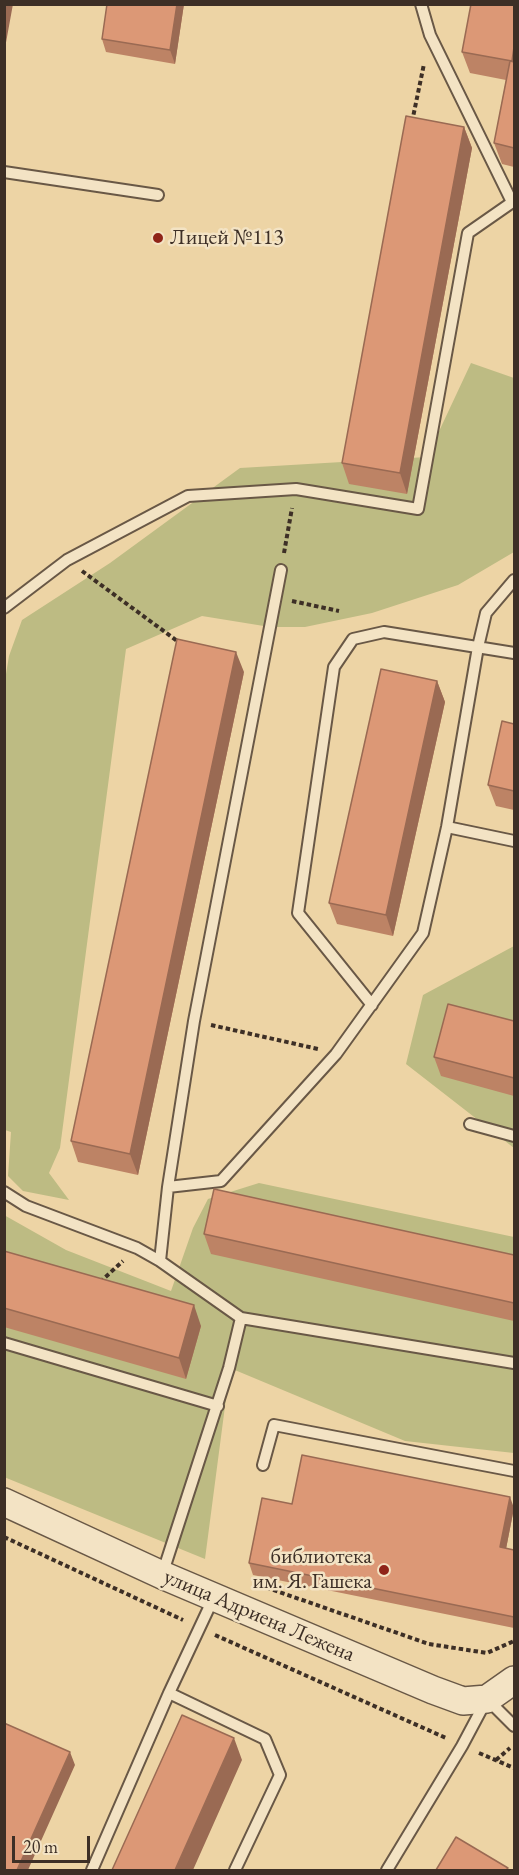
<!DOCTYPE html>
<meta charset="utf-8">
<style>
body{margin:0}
#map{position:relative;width:519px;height:1875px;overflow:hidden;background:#edd4a5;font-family:"EB Garamond",serif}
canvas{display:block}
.frame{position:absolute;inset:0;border:6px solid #3d2f26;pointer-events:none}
.scale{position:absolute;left:12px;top:1836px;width:78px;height:27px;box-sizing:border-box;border:3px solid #3d2f26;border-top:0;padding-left:8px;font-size:18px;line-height:21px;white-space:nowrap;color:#3d2f26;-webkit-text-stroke:4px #f3e3c4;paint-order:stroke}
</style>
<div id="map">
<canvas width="519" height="1875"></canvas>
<div class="frame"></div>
<div class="scale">20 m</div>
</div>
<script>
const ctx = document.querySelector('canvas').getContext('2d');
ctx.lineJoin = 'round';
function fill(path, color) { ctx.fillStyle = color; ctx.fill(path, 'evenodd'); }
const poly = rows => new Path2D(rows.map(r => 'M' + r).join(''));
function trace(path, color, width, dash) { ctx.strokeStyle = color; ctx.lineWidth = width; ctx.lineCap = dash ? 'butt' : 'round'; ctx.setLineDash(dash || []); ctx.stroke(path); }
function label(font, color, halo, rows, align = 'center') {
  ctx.font = font + ' "EB Garamond",serif'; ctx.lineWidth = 5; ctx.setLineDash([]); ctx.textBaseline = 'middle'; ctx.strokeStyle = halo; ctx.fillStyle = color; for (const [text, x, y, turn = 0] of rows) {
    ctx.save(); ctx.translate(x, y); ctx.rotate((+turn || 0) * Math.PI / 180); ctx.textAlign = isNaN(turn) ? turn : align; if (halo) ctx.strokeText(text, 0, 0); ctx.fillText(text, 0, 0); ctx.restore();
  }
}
fill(poly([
 [471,363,514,378,514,552,458,585,372,613,305,627,270,627,202,616,126,649,60,1148,49,1173,69,1200,23,1191,8,1176,11,1132,5,1130,4,686,9,656,22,620,110,563,240,468,427,457],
 [514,946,514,1148,406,1064,423,995],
 [259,1183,514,1237,514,1453,405,1441,230,1368,205,1559,4,1477,4,1215,66,1250,171,1291,193,1228,208,1199]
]), '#bdbb83');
const service = poly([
 [421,4,430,35,512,202],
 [4,172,158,195],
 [281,570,194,1021,168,1187,160,1261,241,1318,514,1363],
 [4,608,67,560,188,496,296,489,418,509,468,233,514,201],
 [447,827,514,841],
 [372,1005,298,913,334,667,353,639,384,632,514,653],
 [470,1124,514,1136],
 [168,1187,221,1181,336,1054,423,933,447,827,478,647,486,613,514,580],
 [4,1192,26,1206,137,1248,160,1261],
 [4,1343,218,1406],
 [263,1465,274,1425,514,1471],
 [162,1575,229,1368,241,1318],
 [169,1693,265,1739,280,1775,235,1870],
 [92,1870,169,1693,214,1597],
 [387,1870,462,1746,487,1699,514,1726]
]);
const tertiary = poly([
 [4,1502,162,1575,433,1690,463,1701,487,1699,514,1680]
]);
trace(service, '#695846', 14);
trace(tertiary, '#695846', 30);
trace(poly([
 [412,122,424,64],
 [284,553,292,508],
 [82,571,180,643],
 [292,601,339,611],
 [211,1025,318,1049],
 [100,1282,123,1261],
 [4,1537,183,1620],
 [259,1585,429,1644,487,1653,514,1641],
 [215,1635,446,1738],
 [479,1753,514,1768],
 [496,1760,510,1748]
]), '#3d2f26', 4, [4.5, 3]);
trace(service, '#f3e3c4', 10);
trace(tertiary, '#f3e3c4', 27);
fill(poly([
 [107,4,184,4,175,64,106,52,102,39],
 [514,4,514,167,502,164,494,143,506,80,470,73,462,52],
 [464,127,472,148,407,494,349,484,342,463],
 [244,672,138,1175,78,1162,71,1141],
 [437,681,445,702,393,936,337,924,329,903],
 [514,724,514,810,496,806,488,785],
 [514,1021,514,1096,441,1076,434,1057],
 [204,1234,514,1255,514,1321,211,1254],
 [4,1251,201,1326,186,1379,4,1327],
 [292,1504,514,1508,506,1549,514,1550,514,1628,253,1575,249,1563]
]), '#bd8365');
fill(poly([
 [6,4,13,4,5,48,4,45,4,11],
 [177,4,184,4,175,64,170,50],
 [514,47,514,69,512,61],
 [464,127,472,148,407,494,400,473],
 [236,652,244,672,138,1175,130,1154],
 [437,681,445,702,393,936,386,915],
 [194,1305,201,1326,186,1379,179,1358],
 [510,1497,514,1508,504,1559,500,1547],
 [234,1738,242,1760,193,1870,175,1870],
 [70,1752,75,1765,28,1870,17,1870]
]), '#9a6a53');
const building = poly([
 [107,4,177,4,170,50,102,39,107,4],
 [471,4,514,4,514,47,512,61,462,52,471,4],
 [510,61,514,62,514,148,494,143,510,61],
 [406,116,464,127,400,473,342,463,406,116],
 [177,639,236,652,130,1154,71,1141,177,639],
 [381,669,437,681,386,915,329,903,381,669],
 [502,721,514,724,514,791,488,785,502,721],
 [448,1004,514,1021,514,1078,434,1057,448,1004],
 [214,1189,514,1255,514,1303,204,1234,214,1189],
 [4,1251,194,1305,179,1358,4,1308,4,1251],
 [302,1455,510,1497,500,1547,514,1550,514,1617,249,1563,262,1498,292,1504,302,1455],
 [182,1715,234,1738,175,1870,112,1870,182,1715],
 [4,1723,70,1752,17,1870,4,1870,4,1723],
 [456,1837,508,1868,506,1870,436,1870,456,1837]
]);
fill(building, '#dc9876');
trace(building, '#9a6a53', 1.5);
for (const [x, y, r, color] of [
 [158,238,6,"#8f2418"],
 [384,1570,6,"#8f2418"]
]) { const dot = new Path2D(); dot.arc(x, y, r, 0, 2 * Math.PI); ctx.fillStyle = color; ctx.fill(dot); trace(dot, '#f3e3c4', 2); }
label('22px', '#3d2f26', '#f3e3c4', [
 ["Лицей №113",170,238],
 ["библиотека",372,1557,"right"],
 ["им. Я. Гашека",372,1582,"right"]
], 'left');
label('22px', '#3d2f26', '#f3e3c4', [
 ["улица Адриена Лежена",259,1616,23]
]);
</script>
